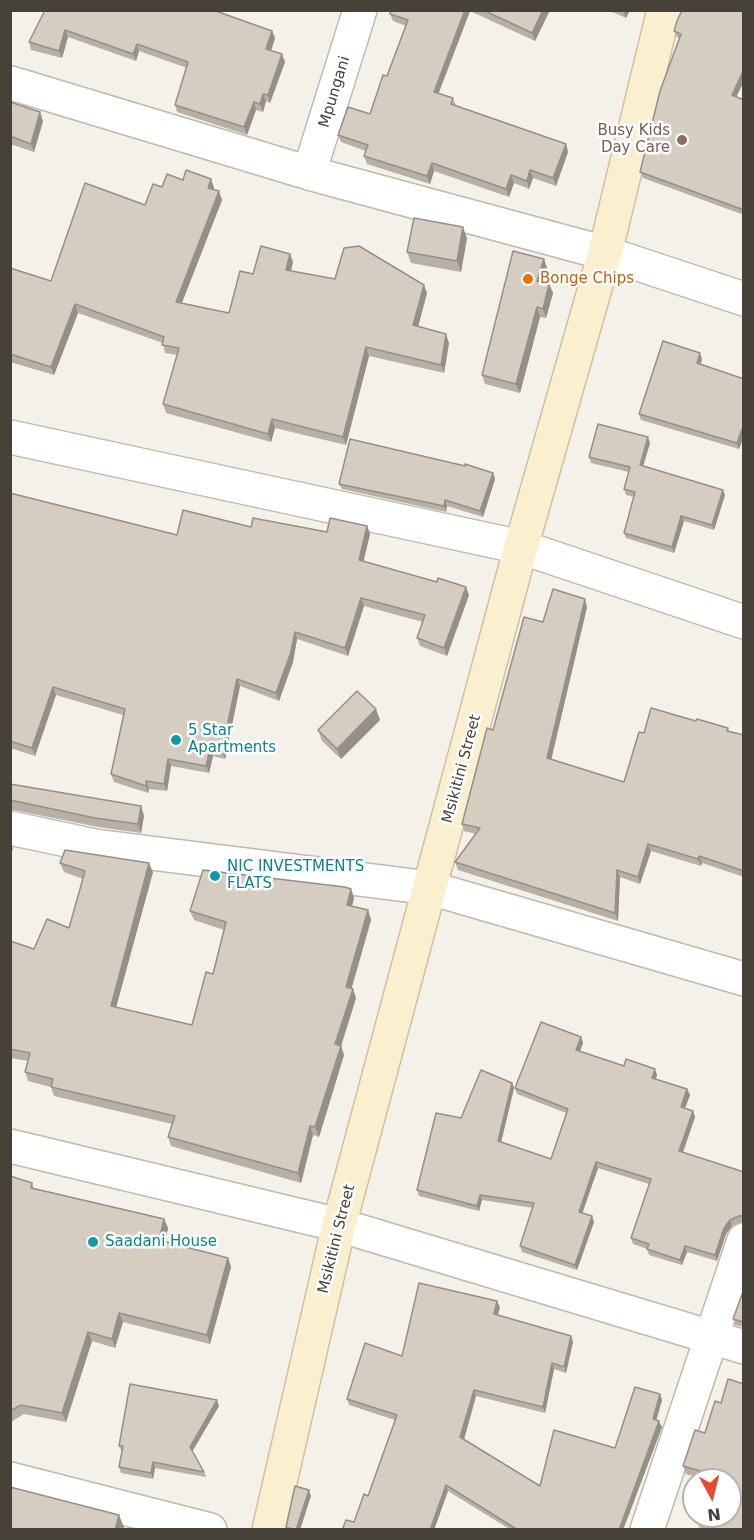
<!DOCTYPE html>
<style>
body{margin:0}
#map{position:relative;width:754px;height:1540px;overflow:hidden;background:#f4f1eb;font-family:"DejaVu Sans",sans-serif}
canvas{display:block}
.frame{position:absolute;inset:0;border:12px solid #474239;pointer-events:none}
.north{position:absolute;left:682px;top:1468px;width:60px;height:60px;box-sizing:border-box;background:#fff;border:2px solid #b5b3b0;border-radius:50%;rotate:173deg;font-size:16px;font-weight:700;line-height:24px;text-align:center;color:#474239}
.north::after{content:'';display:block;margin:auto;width:21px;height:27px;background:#e64930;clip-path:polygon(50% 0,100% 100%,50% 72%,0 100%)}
</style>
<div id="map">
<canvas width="754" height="1540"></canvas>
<div class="frame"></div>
<div class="north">N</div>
</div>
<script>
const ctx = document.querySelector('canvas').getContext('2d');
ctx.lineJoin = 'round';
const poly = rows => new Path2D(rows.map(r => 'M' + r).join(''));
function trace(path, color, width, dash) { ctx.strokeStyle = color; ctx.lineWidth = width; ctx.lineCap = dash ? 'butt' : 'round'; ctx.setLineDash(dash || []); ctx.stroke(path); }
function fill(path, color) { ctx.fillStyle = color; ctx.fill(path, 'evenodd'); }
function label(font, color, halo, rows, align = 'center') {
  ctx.font = font + ' "DejaVu Sans",sans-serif'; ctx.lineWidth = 5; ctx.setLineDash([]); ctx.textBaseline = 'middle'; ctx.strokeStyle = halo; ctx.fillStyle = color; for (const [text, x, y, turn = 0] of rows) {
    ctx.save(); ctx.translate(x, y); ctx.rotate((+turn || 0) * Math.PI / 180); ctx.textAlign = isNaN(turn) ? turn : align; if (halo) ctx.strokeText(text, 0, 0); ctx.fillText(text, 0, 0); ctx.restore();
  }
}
const street = poly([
 [11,83,309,173,605,253,744,299],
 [309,173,360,10],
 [10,437,521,547,744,622],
 [10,828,95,846,430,888,744,979],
 [10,1146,339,1225,744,1347],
 [10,1479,210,1530],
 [647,1530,744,1240]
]);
const secondary = poly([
 [269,1530,339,1225,521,547,605,253,664,10]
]);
trace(street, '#bfb9ae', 36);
trace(secondary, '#cfc29f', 36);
trace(street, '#fff', 33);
trace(secondary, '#faefcf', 33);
fill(poly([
 [45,10,272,31,275,38,271,51,285,62,270,103,266,101,263,112,256,110,247,135,177,112,175,105,187,68,139,51,136,61,68,37,62,58,31,50,29,42],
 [391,10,550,10,535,41,470,11,439,93,453,98,456,106,566,144,568,152,556,186,533,178,529,189,514,183,509,197,434,171,430,184,367,164,364,156,366,151,341,142,338,135,370,114,387,76,406,26,393,21,390,14],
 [608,10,630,10,626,18],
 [744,10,744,81,736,97,744,100,744,215,643,178,640,172,680,39,677,37,674,31],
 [10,102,43,121,34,152,10,144],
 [211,179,214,188,214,190,222,200,182,303,229,313,253,274,290,254,293,262,291,271,335,279,427,293,418,327,449,343,444,373,369,356,346,445,275,428,271,442,166,413,163,404,177,355,165,353,163,343,78,313,54,375,10,362,10,268,51,281,145,205,162,187,183,180],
 [467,238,461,272,411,263,407,252],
 [544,259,547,268,543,283,549,284,553,293,546,318,540,317,520,393,485,384,482,375],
 [702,359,701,364,744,379,744,436,739,449,641,420,639,414],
 [650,443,643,466,725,495,714,530,684,521,674,553,626,538,624,533,634,497,626,495,624,489,629,472,591,463,589,457],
 [493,473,495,479,483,517,447,506,446,512,342,489,339,484],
 [10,493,177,535,251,527,327,532,367,526,370,534,363,561,469,595,447,656,420,646,417,638,423,622,364,606,348,656,297,639,293,662,279,701,240,686,225,759,213,756,209,773,171,766,167,791,149,789,148,793,114,782,111,774,123,715,56,695,35,756,10,748],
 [587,607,551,759,624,782,644,733,696,721,728,728,729,731,744,735,744,877,702,863,701,866,651,851,640,884,620,877,618,921,458,870,455,862,476,834,464,831,462,824,493,730,543,622],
 [380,720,341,759,322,741,318,730],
 [10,784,141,806,144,816,141,833,98,827,14,810,10,810],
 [60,863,153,872,116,1007,192,1025,213,974,224,930,194,920,190,911,351,889,354,898,352,906,368,910,371,920,352,988,353,989,356,998,341,1046,344,1055,319,1137,313,1135,301,1183,171,1146,168,1137,172,1124,54,1096,51,1087,28,1081,25,1072,28,1061,10,1058,10,941,34,949,69,928,83,879,64,872],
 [581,1037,583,1043,580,1051,624,1066,657,1075,656,1079,687,1089,690,1095,685,1109,693,1111,695,1117,683,1153,744,1172,744,1222,741,1222,732,1226,726,1234,717,1261,687,1252,682,1265,649,1255,647,1249,633,1244,631,1238,649,1184,598,1168,582,1213,594,1222,577,1270,522,1252,520,1246,533,1208,482,1200,479,1211,419,1196,417,1190,461,1118,512,1083,514,1088,501,1142,551,1159,566,1113,517,1094,515,1088],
 [10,1176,32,1183,34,1188,164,1219,168,1228,165,1241,228,1258,231,1267,210,1344,123,1322,115,1348,92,1341,66,1422,24,1414,13,1421,10,1421],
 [744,1289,744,1327,735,1325,733,1319],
 [500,1307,498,1315,571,1336,573,1342,566,1373,554,1369,545,1413,476,1396,464,1439,540,1486,615,1448,660,1394,662,1400,656,1420,662,1427,623,1530,511,1530,448,1491,434,1530,342,1530,354,1522,368,1496,395,1420,349,1405,347,1399,402,1356],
 [728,1379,744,1384,744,1530,707,1530,699,1527,697,1519,698,1516,730,1516,730,1480,707,1480,686,1474,683,1466,695,1430,705,1433,715,1401,721,1403],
 [219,1406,192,1451,204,1472,206,1477,155,1468,153,1479,121,1473,119,1467,122,1452,119,1446]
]), '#b7b0a6');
fill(poly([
 [465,10,470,11,436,99,434,92],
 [543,10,550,10,535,41,532,33],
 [630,10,626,18,623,11],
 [65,30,68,37,62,58,59,51],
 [272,31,275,38,269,57,266,49],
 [137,44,139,51,136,61,133,54],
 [282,54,285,62,270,103,268,95],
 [744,69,744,81,734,102,732,95],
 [263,94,266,101,263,112,260,104],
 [254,102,256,110,247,135,244,127],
 [40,112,43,121,34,152,31,144],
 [566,144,568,152,556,186,553,178],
 [432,163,434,171,430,184,427,176],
 [530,170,533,178,529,189,527,181],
 [511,175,514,183,509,197,506,189],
 [211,179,214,188,212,196,208,188],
 [219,191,222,200,179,310,176,302],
 [463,227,467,238,461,272,457,261],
 [290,254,293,262,289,278,286,270],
 [544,259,547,268,541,291,537,281],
 [549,284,553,293,546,318,543,309],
 [424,285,427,293,416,334,413,325],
 [75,304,78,313,54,375,51,367],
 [537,307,540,317,520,393,516,384],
 [446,334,449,343,444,373,441,365],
 [366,347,369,356,346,445,343,437],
 [700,353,702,359,699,368,697,363],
 [272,419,275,428,271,442,268,434],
 [742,429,744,436,739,449,737,443],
 [648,437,650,443,642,470,640,465],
 [493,473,495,479,483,517,480,511],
 [723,490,725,495,714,530,712,525],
 [445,500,447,506,446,512,444,506],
 [681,516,684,521,674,553,672,547],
 [367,526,370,534,362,568,359,560],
 [466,587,469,595,447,656,444,648],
 [361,598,364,606,348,656,345,648],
 [585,599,587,607,550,765,547,758],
 [295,632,297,639,293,662,279,701,276,693],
 [237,679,240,686,225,759,222,751],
 [53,687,56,695,35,756,32,748],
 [376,709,380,720,341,759,337,749],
 [210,749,213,756,209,773,206,766],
 [168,759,171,766,167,791,164,784],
 [146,781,149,789,148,793,146,786],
 [141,806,144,816,141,833,138,824],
 [10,841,13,848,10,857],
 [648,844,651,851,640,884,638,877],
 [699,856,702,863,701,866,698,859],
 [149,863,153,872,114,1015,111,1006],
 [617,870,620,877,618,921,615,913],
 [351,889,354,898,350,914,347,905],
 [368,910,371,920,349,996,346,987],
 [353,989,356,998,341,1046,344,1055,319,1137,315,1127,335,1044],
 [581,1037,583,1043,578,1056,576,1050],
 [655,1069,657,1075,654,1083,652,1078],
 [512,1083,514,1088,500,1147,498,1141],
 [687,1089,690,1095,683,1113,681,1107],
 [693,1111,695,1117,681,1157,679,1151],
 [310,1126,313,1135,301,1183,298,1173],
 [596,1162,598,1168,581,1217,579,1212],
 [480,1195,482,1200,479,1211,477,1206],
 [592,1216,594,1222,577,1270,575,1265],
 [164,1219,168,1228,163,1249,159,1240],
 [730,1220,732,1226,726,1234,717,1261,715,1255,724,1228],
 [685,1246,687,1252,682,1265,680,1260],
 [228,1258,231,1267,210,1344,207,1335],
 [497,1301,500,1307,496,1320,494,1314],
 [119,1313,123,1322,115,1348,112,1339],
 [88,1332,92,1341,66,1422,62,1413],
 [571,1336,573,1342,566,1373,564,1367],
 [552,1363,554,1369,545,1413,543,1407],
 [474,1390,476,1396,463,1443,460,1437],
 [660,1394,662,1400,655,1425,653,1419],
 [217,1400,219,1406,192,1452,190,1447],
 [659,1421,662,1427,623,1530,619,1530],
 [153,1462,155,1468,153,1479,151,1473],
 [446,1485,448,1491,434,1530,430,1530],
 [309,1490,311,1496,300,1530,296,1530],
 [119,1515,124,1527,123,1530,115,1530]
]), '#959087');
const building = poly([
 [45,10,213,10,272,31,266,49,282,54,268,95,263,94,260,104,254,102,244,127,175,105,188,62,137,44,133,54,65,30,59,51,29,42,45,10],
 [391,10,465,10,434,92,453,98,451,104,566,144,553,178,530,170,527,181,511,175,506,189,432,163,427,176,364,156,368,145,338,135,348,107,370,114,383,75,387,76,408,20,390,14,391,10],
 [483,10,543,10,532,33,483,10],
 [682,10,744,10,744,69,732,95,744,100,744,210,640,172,660,91,681,34,674,31,677,21,682,10],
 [10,102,40,112,31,144,10,136,10,102],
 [186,170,211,179,208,188,219,191,176,302,229,313,240,271,253,274,261,246,290,254,286,270,335,279,344,248,359,246,424,285,413,325,446,334,441,365,366,347,343,437,272,419,268,434,163,404,179,348,162,345,164,337,75,304,51,367,10,354,10,268,51,281,85,183,145,205,153,184,162,187,167,174,183,180,186,170],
 [414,218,463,227,457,261,407,252,414,218],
 [513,251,544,259,537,281,549,284,543,309,537,307,516,384,482,375,513,251],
 [663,341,700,353,697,363,744,379,744,430,742,429,737,443,639,414,663,341],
 [598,424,648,437,640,465,723,490,712,525,681,516,672,547,624,533,635,492,624,489,630,467,589,457,598,424],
 [350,439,465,466,465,464,493,473,480,511,445,500,444,506,339,484,350,439],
 [10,493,177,535,183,510,251,527,253,518,327,532,330,518,367,526,359,560,437,582,438,578,466,587,444,648,417,638,425,615,361,598,345,648,295,632,290,655,276,693,237,679,222,751,210,749,206,766,168,759,164,784,146,781,146,786,111,774,125,709,53,687,32,748,10,741,10,493],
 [553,589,585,599,547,758,624,782,639,732,644,733,651,708,696,721,697,719,728,728,727,731,744,735,744,871,699,856,698,859,648,844,638,877,617,870,615,913,455,862,480,828,462,824,487,728,493,730,524,617,543,622,553,589],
 [357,691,376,709,337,749,318,730,357,691],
 [10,784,141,806,138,824,95,818,10,800,10,784],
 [65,850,149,863,111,1006,192,1025,206,972,213,974,226,922,190,911,203,870,345,887,351,889,347,905,368,910,346,987,353,989,335,1044,341,1046,315,1127,310,1126,298,1173,168,1137,175,1116,51,1087,53,1079,25,1072,30,1053,10,1049,10,941,34,949,47,919,69,928,85,871,60,863,65,850],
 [541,1022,581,1037,576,1050,624,1066,626,1059,655,1069,652,1078,687,1089,681,1107,693,1111,679,1151,744,1172,744,1216,739,1216,730,1220,724,1228,715,1255,685,1246,680,1260,647,1249,649,1244,631,1238,651,1179,596,1162,579,1212,592,1216,575,1265,520,1246,534,1203,480,1195,477,1206,417,1190,436,1113,461,1118,481,1070,512,1083,498,1141,551,1159,568,1109,515,1088,541,1022],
 [10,1176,32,1183,31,1188,164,1219,159,1240,228,1258,207,1335,119,1313,112,1339,88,1332,62,1413,21,1405,10,1411,10,1176],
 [419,1283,497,1301,494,1314,571,1336,564,1367,552,1363,543,1407,474,1390,460,1437,540,1486,554,1430,615,1448,635,1387,660,1394,653,1419,659,1421,619,1530,518,1530,446,1485,430,1530,342,1530,346,1520,354,1522,364,1494,368,1496,397,1415,347,1399,365,1343,402,1356,419,1283],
 [744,1289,744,1322,733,1319,744,1289],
 [728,1379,744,1384,744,1530,714,1530,716,1525,697,1519,698,1516,730,1516,730,1480,709,1480,711,1474,683,1466,695,1430,705,1433,715,1401,721,1403,728,1379],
 [130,1384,217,1400,190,1447,204,1472,153,1462,151,1473,119,1467,123,1446,119,1446,130,1384],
 [295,1486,309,1490,296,1530,294,1530,286,1527,295,1486],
 [10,1487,119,1515,115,1530,10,1530,10,1487]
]);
fill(building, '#d5cdc1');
trace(building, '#959087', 1.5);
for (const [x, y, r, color] of [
 [682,140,6,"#8d6e63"],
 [528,279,6,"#e8710a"],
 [176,740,6,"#0f9aa8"],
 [215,876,6,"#0f9aa8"],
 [93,1242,6,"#0f9aa8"]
]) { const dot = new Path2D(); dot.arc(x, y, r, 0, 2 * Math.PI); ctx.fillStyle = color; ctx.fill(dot); trace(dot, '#fff', 2); }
label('15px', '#474239', '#fff', [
 ["Mpungani",335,92,-73],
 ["Msikitini Street",462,769,-75],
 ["Msikitini Street",337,1239,-76]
]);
label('15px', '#785e54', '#fff', [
 ["Busy Kids",670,131],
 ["Day Care",670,148]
], 'right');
label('15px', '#c56008', '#fff', [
 ["Bonge Chips",540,279]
], 'left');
label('15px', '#0d838f', '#fff', [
 ["5 Star",188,731],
 ["Apartments",188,748],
 ["NIC INVESTMENTS",227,867],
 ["FLATS",227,884],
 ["Saadani House",105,1242]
], 'left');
</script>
